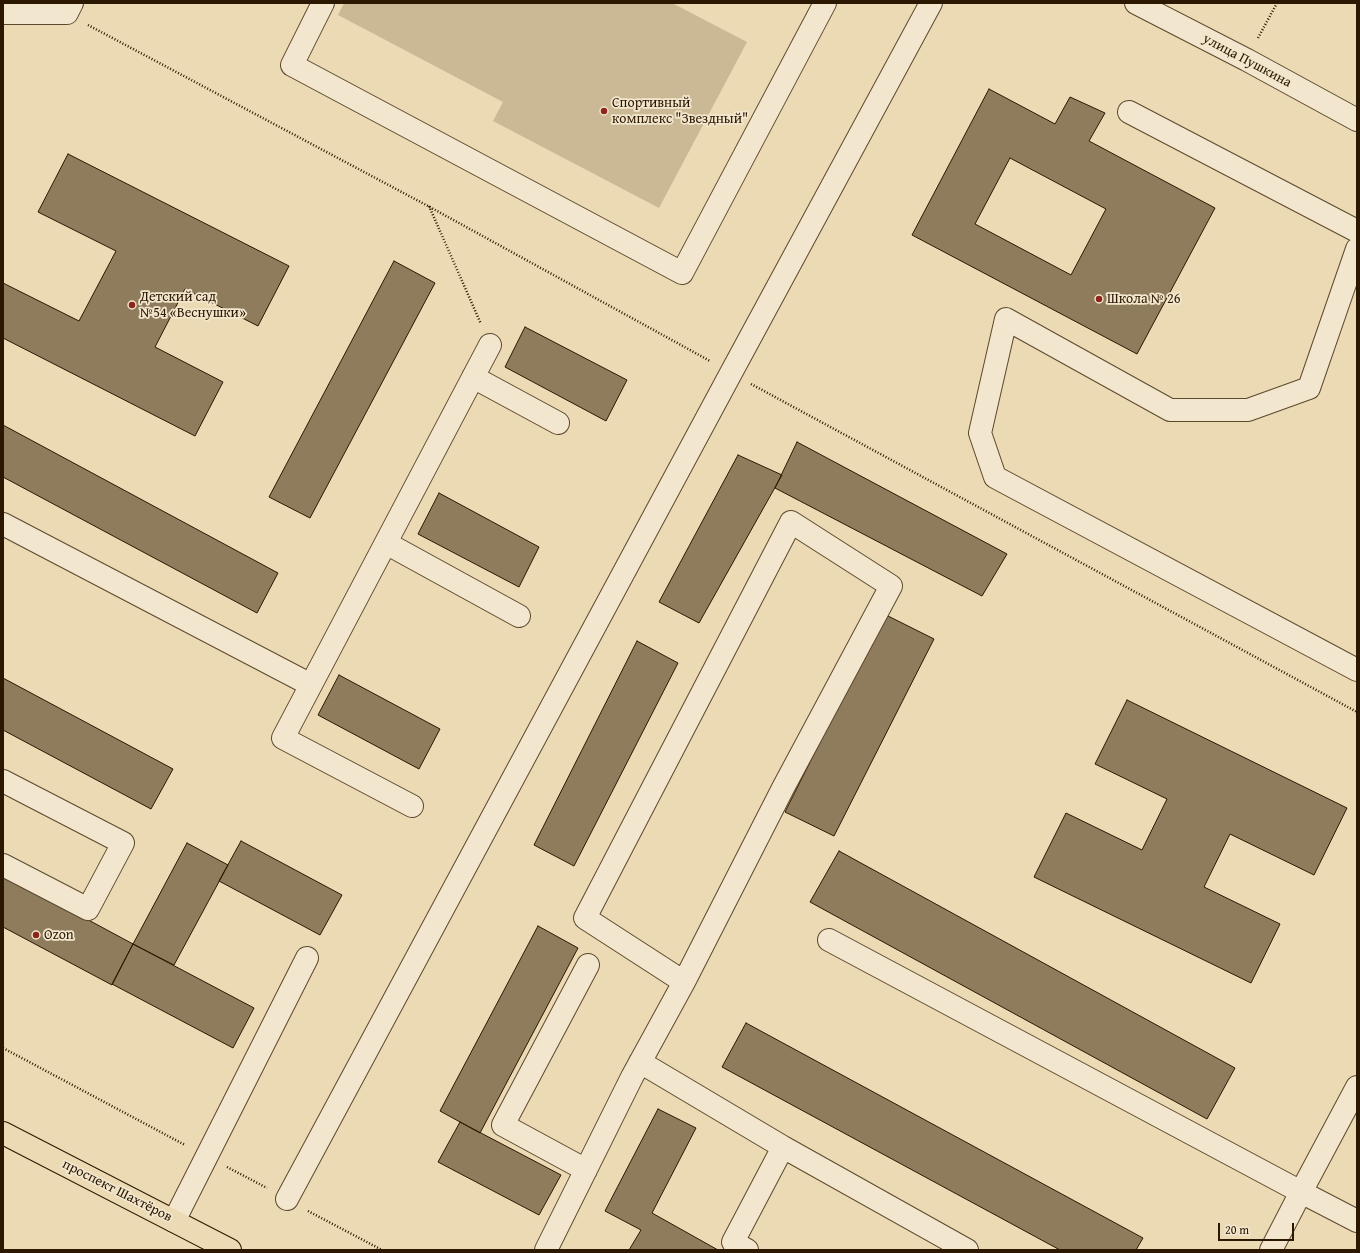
<!DOCTYPE html>
<meta charset="utf-8">
<style>
body{margin:0}
#map{position:relative;width:1360px;height:1253px;overflow:hidden;background:#ebdab3;font-family:"Gentium Book Plus",serif}
canvas{display:block}
.frame{position:absolute;inset:0;border:4px solid #2c1700;pointer-events:none}
.scale{position:absolute;left:1218px;top:1223px;width:76px;height:18px;box-sizing:border-box;border:2px solid #2c1700;border-top:0;padding-left:5px;font-size:12px;line-height:14px;white-space:nowrap;color:#2c1700;-webkit-text-stroke:3px #f2e7ce;paint-order:stroke}
</style>
<div id="map">
<canvas width="1360" height="1253"></canvas>
<div class="frame"></div>
<div class="scale">20 m</div>
</div>
<script>
const ctx = document.querySelector('canvas').getContext('2d');
ctx.lineJoin = 'round';
function fill(path, color) { ctx.fillStyle = color; ctx.fill(path, 'evenodd'); }
const poly = rows => new Path2D(rows.map(r => 'M' + r).join(''));
function trace(path, color, width, dash) { ctx.strokeStyle = color; ctx.lineWidth = width; ctx.lineCap = dash ? 'butt' : 'round'; ctx.setLineDash(dash || []); ctx.stroke(path); }
function label(font, color, halo, rows, align = 'center') {
  ctx.font = font + ' "Gentium Book Plus",serif'; ctx.lineWidth = 3.5; ctx.setLineDash([]); ctx.textBaseline = 'middle'; ctx.strokeStyle = halo; ctx.fillStyle = color; for (const [text, x, y, turn = 0] of rows) {
    ctx.save(); ctx.translate(x, y); ctx.rotate((+turn || 0) * Math.PI / 180); ctx.textAlign = isNaN(turn) ? turn : align; if (halo) ctx.strokeText(text, 0, 0); ctx.fillText(text, 0, 0); ctx.restore();
  }
}
fill(poly([
 [344,3,672,3,747,42,659,208,493,121,503,102,338,15]
]), '#cbb995');
const building = poly([
 [989,89,1055,124,1070,97,1105,113,1089,141,1215,208,1137,354,912,235,989,89],
 [1010,158,1106,209,1071,275,975,224,1010,158],
 [68,154,289,266,258,326,185,289,155,347,223,382,195,436,3,338,3,283,79,321,116,251,38,212,68,154],
 [394,261,435,283,310,518,269,497,394,261],
 [525,327,627,380,606,421,505,367,525,327],
 [3,425,278,573,257,613,3,477,3,425],
 [797,442,1007,554,982,596,775,488,797,442],
 [738,455,782,475,699,623,659,602,738,455],
 [439,493,539,547,519,587,418,534,439,493],
 [884,614,934,639,834,836,785,812,884,614],
 [637,641,678,663,574,866,534,845,637,641],
 [339,675,440,729,419,769,318,715,339,675],
 [3,678,173,769,151,809,3,730,3,678],
 [1127,700,1347,808,1314,875,1230,834,1204,887,1280,924,1251,983,1034,877,1066,813,1142,850,1167,799,1095,764,1127,700],
 [241,841,342,895,320,935,219,881,241,841],
 [187,843,228,865,174,965,133,944,187,843],
 [839,851,1235,1068,1207,1119,810,902,839,851],
 [3,874,133,944,112,985,3,927,3,874],
 [538,926,578,948,480,1133,440,1111,538,926],
 [133,944,254,1008,233,1048,112,984,133,944],
 [746,1023,1143,1238,1136,1250,1060,1250,722,1067,746,1023],
 [658,1109,696,1128,652,1213,718,1250,629,1250,641,1230,605,1211,658,1109],
 [460,1122,561,1175,539,1215,438,1162,460,1122]
]);
fill(building, '#8f7c5d');
trace(building, '#2c1700', 1);
const minor = poly([
 [323,3,292,65,682,273,825,3],
 [1136,3,1247,60,1357,120],
 [3,13,67,13,72,3],
 [1129,112,1357,231],
 [1357,249,1309,388,1248,410,1170,410,1006,319,980,433,995,477,1357,670],
 [473,377,558,423],
 [3,524,311,685],
 [386,543,519,616],
 [3,781,123,843,88,909,3,865],
 [412,806,283,738,490,345],
 [829,940,1301,1192,1271,1250],
 [640,1062,783,1147,967,1250],
 [1357,1087,1301,1192,1357,1221],
 [586,1170,503,1125,588,965],
 [287,1199,731,373,931,3],
 [174,1221,307,958],
 [546,1250,632,1077,684,982,783,788,891,586,791,522,585,918,684,982],
 [747,1250,733,1242,783,1147]
]);
const major = poly([
 [3,1133,230,1250]
]);
trace(minor, '#5c482d', 24);
trace(major, '#2c1700', 24);
trace(poly([
 [88,25,428,206,710,361],
 [1258,38,1277,3],
 [429,206,481,324],
 [751,384,1357,712],
 [3,1048,185,1145],
 [227,1167,267,1188],
 [308,1211,382,1250]
]), '#2c1700', 2.5, [1, 2]);
trace(minor, '#f2e7ce', 22);
trace(major, '#ebdab3', 22);
for (const [x, y, r, color] of [
 [604,111,4,"#8f2418"],
 [1099,299,4,"#8f2418"],
 [132,305,4,"#8f2418"],
 [36,935,4,"#8f2418"]
]) { const dot = new Path2D(); dot.arc(x, y, r, 0, 2 * Math.PI); ctx.fillStyle = color; ctx.fill(dot); trace(dot, '#f2e7ce', 1.5); }
label('14px', '#2c1700', '#f2e7ce', [
 ["улица Пушкина",1247,61,28],
 ["проспект Шахтёров",117,1191,27]
]);
label('14px', '#2c1700', '#f2e7ce', [
 ["Спортивный",612,103],
 ["комплекс \"Звездный\"",612,119],
 ["Детский сад",140,297],
 ["№54 «Веснушки»",140,313],
 ["Школа № 26",1107,299],
 ["Ozon",44,935]
], 'left');
</script>
